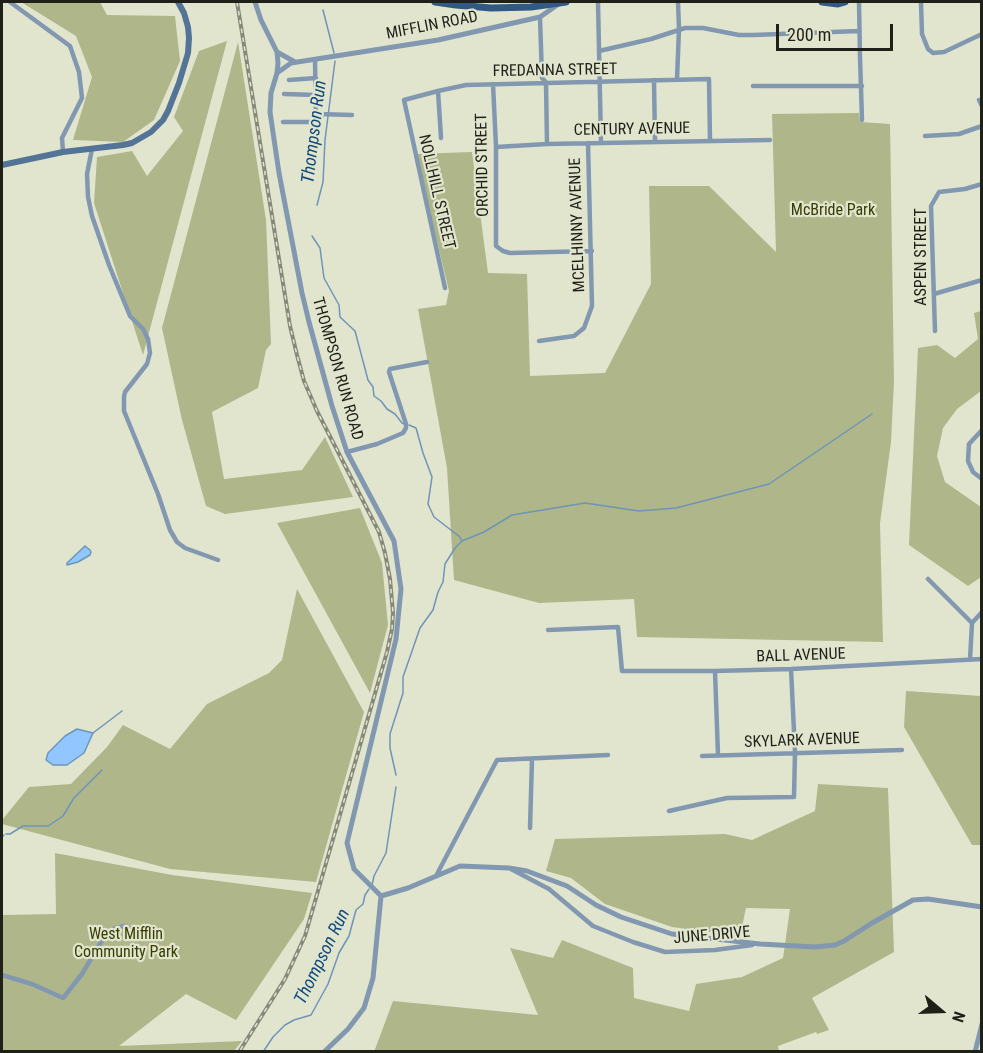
<!DOCTYPE html>
<style>
body{margin:0}
#map{position:relative;width:983px;height:1053px;overflow:hidden;background:#e1e5ce;font-family:"Roboto Condensed",sans-serif}
canvas{display:block}
.frame{position:absolute;inset:0;border:3px solid #1f2018;pointer-events:none}
.north{position:absolute;left:911px;top:981px;width:60px;height:60px;-webkit-text-stroke:4px #e1e5ce;paint-order:stroke;rotate:109deg;font-size:16px;font-weight:700;line-height:24px;text-align:center;color:#1f2018}
.north::after{content:'';display:block;margin:auto;width:21px;height:27px;background:#1f2018;clip-path:polygon(50% 0,100% 100%,50% 72%,0 100%)}
.scale{position:absolute;left:776px;top:24px;width:117px;height:27px;box-sizing:border-box;border:3px solid #1f2018;border-top:0;padding-left:8px;font-size:18px;line-height:21px;white-space:nowrap;color:#1f2018;-webkit-text-stroke:4px #e1e5ce;paint-order:stroke}
</style>
<div id="map">
<canvas width="983" height="1053"></canvas>
<div class="frame"></div>
<div class="north">N</div>
<div class="scale">200 m</div>
</div>
<script>
const ctx = document.querySelector('canvas').getContext('2d');
ctx.lineJoin = 'round';
function fill(path, color) { ctx.fillStyle = color; ctx.fill(path, 'evenodd'); }
const poly = rows => new Path2D(rows.map(r => 'M' + r).join(''));
function trace(path, color, width, dash) { ctx.strokeStyle = color; ctx.lineWidth = width; ctx.lineCap = dash ? 'butt' : 'round'; ctx.setLineDash(dash || []); ctx.stroke(path); }
function label(font, color, halo, rows, align = 'center') {
  ctx.font = font + ' "Roboto Condensed",sans-serif'; ctx.lineWidth = 4.5; ctx.setLineDash([]); ctx.textBaseline = 'middle'; ctx.strokeStyle = halo; ctx.fillStyle = color; for (const [text, x, y, turn = 0] of rows) {
    ctx.save(); ctx.translate(x, y); ctx.rotate((+turn || 0) * Math.PI / 180); ctx.textAlign = isNaN(turn) ? turn : align; if (halo) ctx.strokeText(text, 0, 0); ctx.fillText(text, 0, 0); ctx.restore();
  }
}
fill(poly([
 [21,2,100,2,107,15,175,16,180,61,154,120,123,142,73,140,92,77,76,36],
 [227,41,143,355,94,203,97,157,132,151,147,176,183,131,174,117,199,51],
 [238,42,266,220,271,344,266,350,258,388,212,412,224,479,302,470,325,437,353,497,225,514,206,506,182,420,162,328],
 [859,113,860,122,890,124,894,381,891,442,880,523,883,642,637,637,634,599,539,603,454,580,447,468,418,309,446,305,449,291,416,154,472,152,488,273,527,274,530,376,605,373,651,284,649,186,709,186,776,252,772,114],
 [981,311,981,391,957,409,943,428,937,456,945,482,981,507,981,577,968,586,909,545,918,348,937,345,955,358,978,339,974,313],
 [360,508,382,563,388,625,370,693,277,523],
 [297,589,364,712,316,882,170,869,2,824,2,820,29,787,71,784,107,747,123,725,170,749,207,704,269,673,282,660],
 [906,691,981,696,981,845,972,845,904,727],
 [818,784,888,788,894,952,812,998,829,1030,817,1034,816,1032,778,1046,779,1052,374,1052,393,1001,538,1015,510,948,553,958,562,940,633,968,634,998,689,1011,696,984,742,977,783,958,790,909,746,908,740,936,672,927,605,904,571,878,546,871,555,839,725,834,752,840,815,811],
 [55,853,172,875,312,893,304,919,236,1020,186,994,119,1046,242,1041,234,1051,2,1051,2,915,56,914]
]), '#afb689');
const water = poly([
 [85,546,90,550,91,552,90,555,78,562,67,565,67,563,85,546],
 [77,729,93,733,84,753,67,765,53,765,46,760,48,753,65,736,77,729]
]);
fill(water, '#91c6fe');
trace(water, '#6f94b9', 1.5);
trace(poly([
 [323,10,334,53],
 [317,205,323,182,325,140,335,61],
 [312,236,320,248,324,278,339,305,340,317,355,331,368,380,373,387,374,396,381,401,387,409,395,414,402,423,404,424],
 [462,541,484,532,512,515,585,503,639,511,676,508,769,484,872,414],
 [93,733,122,711],
 [396,775,390,748,390,734,403,693,403,677,420,628,433,610,438,592,443,582,445,564,455,548,462,541,460,537,434,517,428,504,432,477,423,453,416,428,409,425],
 [6,834,10,834,23,826,48,826,63,816,74,798,102,770],
 [2,837,4,835],
 [372,885,374,876,386,853,396,787],
 [263,1052,273,1037,285,1025,294,1020,311,1015,328,984,339,953,349,936,356,910,363,904,365,895,369,889]
]), '#6f94b9', 1.5);
trace(poly([
 [10,2,70,46,79,72,82,98,62,138,63,152],
 [598,2,601,143],
 [859,2,860,57,862,120],
 [921,2,922,34,928,49,933,53,944,52,982,34],
 [540,17,542,78,546,82,547,144],
 [599,51,651,39,685,28,703,28,739,35,753,35,859,31],
 [677,79,679,29,678,2],
 [289,80,316,78],
 [654,80,655,142],
 [493,84,496,147,496,246,503,251,510,253,592,251],
 [753,86,862,86],
 [438,91,441,138],
 [284,94,316,95],
 [979,100,982,106],
 [317,114,352,115],
 [283,122,316,122,315,60],
 [925,136,959,134,982,126],
 [496,147,547,144,770,140],
 [92,149,87,174,88,197,92,216,109,265,130,316,143,329,148,339,150,353,147,364,125,392,124,397,124,411,158,494,170,530,177,542,185,548,218,560],
 [445,288,404,100,438,91,466,85,709,79,710,141],
 [934,294,982,280],
 [935,331,931,206,939,192,965,189,982,184],
 [539,341,574,336,584,328,592,306,588,143],
 [982,430,969,444,968,461,973,472,982,479],
 [347,452,377,444,403,433,406,428,406,424,389,372,390,369,427,362],
 [928,579,972,623],
 [548,630,618,627,622,671,715,671,791,669,982,659],
 [970,660,972,623,982,612],
 [715,671,718,755],
 [702,756,902,750],
 [669,811,727,798,794,797,795,752,791,669],
 [530,828,532,759],
 [511,869,549,889,593,926,633,942,665,952,715,950,752,945],
 [436,876,497,760,608,755],
 [2,975,32,984,63,998,82,974,104,937,109,932,115,928,125,926,131,929]
]), '#8298b0', 4.5);
trace(poly([
 [255,2,261,20,277,52,295,62],
 [277,52,278,63,277,73],
 [381,896,354,869,347,843,396,639,401,589,394,541,347,452,332,406,309,322,302,293,279,173,270,112,271,93,277,73,291,63,438,40,540,17,560,3],
 [381,896,408,888,460,866,509,868,527,871,567,886,596,905,621,917,672,934,760,944,815,947,835,945,844,941,872,923,913,900,928,899,982,907],
 [324,1052,348,1029,364,1008,373,978,381,896],
 [975,1052,982,1024]
]), '#8298b0', 5);
trace(poly([
 [2,165,63,152,123,145,132,143,151,132,163,120,168,111,179,83,188,53,189,38,188,27,184,13,178,2]
]), '#537496', 6);
trace(poly([
 [435,2,456,5,491,8,531,7,566,2],
 [822,2,838,4,845,2]
]), '#315983', 7);
const rail = poly([
 [237,2,290,326,297,355,304,381,317,411,379,532,385,553,390,579,393,613,392,629,387,652,305,936,285,979,239,1052]
]);
trace(rail, '#868979', 4);
trace(rail, '#e1e5ce', 1.5, [4.5]);
label('16px', '#1f2018', '#e1e5ce', [
 ["MIFFLIN ROAD",432,26,-11],
 ["FREDANNA STREET",555,71,-1],
 ["CENTURY AVENUE",632,130,-1],
 ["ORCHID STREET",483,165,-91],
 ["NOLLHILL STREET",436,192,77],
 ["MCELHINNY AVENUE",578,225,-92],
 ["ASPEN STREET",922,257,-90],
 ["THOMPSON RUN ROAD",337,369,74],
 ["BALL AVENUE",801,656,-2],
 ["SKYLARK AVENUE",802,741,-2],
 ["JUNE DRIVE",712,936,-5]
]);
label('16px', '#373d02', '#e1e5ce', [
 ["McBride Park",833,211],
 ["West Mifflin",126,935],
 ["Community Park",126,953]
]);
label('italic 18px', '#144b7d', '#e1e5ce', [
 ["Thompson Run",315,132,-83],
 ["Thompson Run",323,957,-64]
]);
</script>
